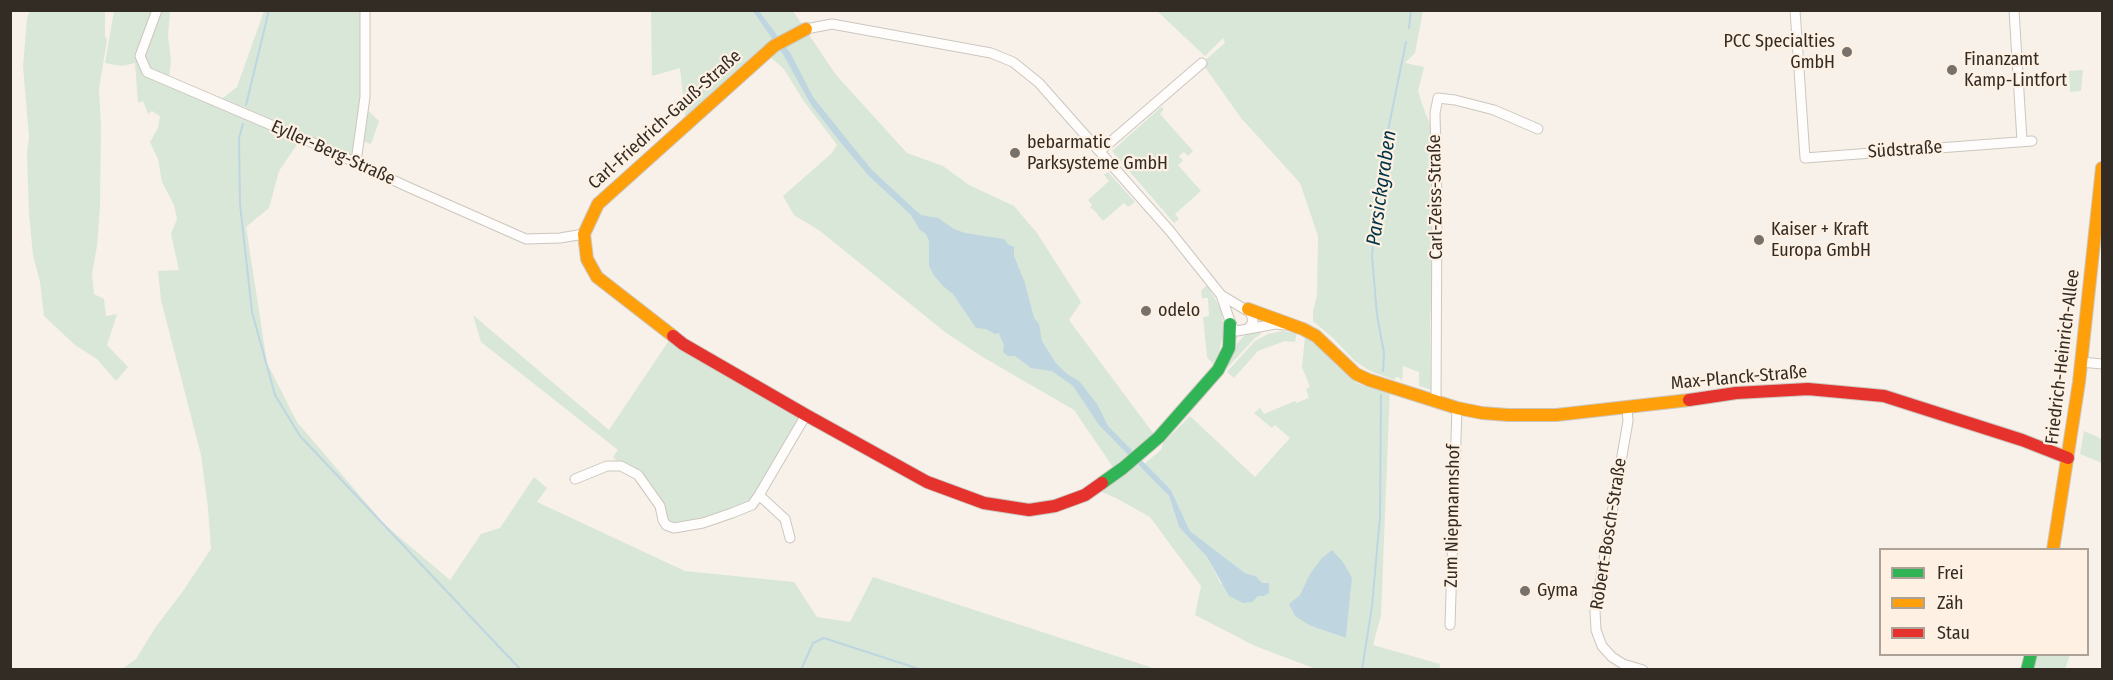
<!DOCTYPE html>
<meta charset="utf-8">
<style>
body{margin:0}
#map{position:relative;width:2113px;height:680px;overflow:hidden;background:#f8f1e9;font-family:"Fira Sans Condensed",sans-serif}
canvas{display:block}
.frame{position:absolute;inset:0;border:12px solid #322c25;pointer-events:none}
.legend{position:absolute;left:1879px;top:548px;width:210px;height:108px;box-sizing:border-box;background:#fef1e3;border:2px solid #aca297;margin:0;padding:8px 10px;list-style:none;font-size:18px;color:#322c25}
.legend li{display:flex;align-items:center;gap:12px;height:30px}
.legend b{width:30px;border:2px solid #aca297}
</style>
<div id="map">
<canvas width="2113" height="680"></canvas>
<div class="frame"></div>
<ul class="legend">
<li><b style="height:8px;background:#30b455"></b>Frei</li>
<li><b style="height:8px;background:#ff9f0a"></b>Zäh</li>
<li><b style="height:8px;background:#e5322d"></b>Stau</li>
</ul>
</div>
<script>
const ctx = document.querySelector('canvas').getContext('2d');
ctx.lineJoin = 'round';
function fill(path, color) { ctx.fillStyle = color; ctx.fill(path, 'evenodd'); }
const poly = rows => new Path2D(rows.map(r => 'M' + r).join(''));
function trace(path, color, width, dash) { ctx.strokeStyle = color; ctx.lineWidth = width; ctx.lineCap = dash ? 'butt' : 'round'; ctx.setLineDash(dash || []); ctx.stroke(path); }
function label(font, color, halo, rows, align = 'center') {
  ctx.font = font + ' "Fira Sans Condensed",sans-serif'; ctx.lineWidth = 4.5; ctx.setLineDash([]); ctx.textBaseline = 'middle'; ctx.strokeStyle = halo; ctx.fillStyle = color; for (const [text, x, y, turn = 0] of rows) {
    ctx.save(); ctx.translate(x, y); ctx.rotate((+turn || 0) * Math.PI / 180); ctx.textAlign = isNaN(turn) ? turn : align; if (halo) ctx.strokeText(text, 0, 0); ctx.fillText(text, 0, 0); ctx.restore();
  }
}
fill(poly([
 [30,11,105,11,105,36,107,40,99,89,101,126,100,206,97,246,92,274,94,294,104,299,106,316,117,314,107,345,128,367,116,381,97,359,75,345,44,316,40,282,33,255,29,214,27,153,29,137,23,66,27,18],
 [114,11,170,11,168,36,171,60,169,79,219,101,237,87,264,11,365,11,363,106,379,121,371,144,359,140,355,162,302,137,279,171,269,208,246,227,267,363,297,422,385,525,450,580,481,534,500,528,534,477,547,488,537,502,685,571,794,582,817,617,850,622,873,577,1156,669,122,669,136,659,155,628,183,591,211,549,208,508,201,455,161,300,158,271,179,270,171,234,177,219,174,205,162,182,158,159,150,142,158,128,160,116,152,111,148,114,143,101,138,103,135,63,122,66,105,63],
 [651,11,793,11,836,75,907,153,943,166,969,185,1014,206,1037,233,1081,302,1069,320,1153,433,1113,467,1074,410,981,356,945,332,820,231,794,215,783,196,832,153,837,145,803,100,784,69,761,49,686,125,680,68,652,76],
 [1157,11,1423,11,1415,53,1405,63,1424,67,1418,91,1422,104,1434,135,1430,196,1432,281,1430,323,1431,390,1419,386,1419,372,1403,366,1402,381,1400,378,1396,377,1395,380,1370,371,1355,361,1333,338,1313,321,1313,311,1317,295,1318,236,1300,183,1241,118,1202,63,1225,43,1223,38,1205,56],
 [2083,70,2081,91,2070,92,2069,71],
 [1161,107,1164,109,1160,114,1193,151,1188,156,1184,152,1179,156,1183,161,1178,165,1201,191,1175,214,1179,219,1174,223,1112,151],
 [1108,172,1135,202,1128,207,1124,203,1103,221,1093,209,1090,208,1092,205,1088,200,1109,181,1104,175],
 [1207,285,1221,309,1224,328,1219,352,1213,364,1207,357,1203,317,1209,316,1208,298,1202,298,1201,291],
 [473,315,609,430,672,336,806,415,752,505,703,523,666,525,650,491,613,457,618,450,481,342],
 [1260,329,1261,334,1255,338,1227,368,1224,367,1236,345,1242,338,1249,332],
 [1282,331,1297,333,1295,342,1285,341,1258,351,1234,378,1227,372,1255,341,1268,334],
 [1305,336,1320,345,1336,365,1357,383,1373,389,1376,383,1390,388,1381,615,1373,645,1440,664,1439,669,1316,669,1255,646,1195,615,1201,586,1150,517,1116,498,1095,489,1136,464,1150,475,1169,496,1179,527,1207,557,1221,584,1264,596,1269,593,1256,576,1245,573,1190,531,1171,490,1144,464,1161,450,1163,443,1190,416,1255,477,1290,438,1275,425,1272,428,1254,413,1260,408,1264,414,1295,401,1296,403,1309,398,1306,389,1310,387,1302,367],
 [1352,578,1346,638,1311,626,1290,604,1300,595],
 [2084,431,2102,439,2102,463,2080,454],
 [2031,655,2070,655,2065,669,2027,670]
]), '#d8e7d8');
fill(poly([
 [753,11,759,11,791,54,813,97,849,142,872,170,914,209,921,215,938,218,954,229,965,233,1004,239,1009,245,1014,247,1014,256,1025,283,1034,318,1039,324,1042,341,1055,362,1067,374,1079,381,1097,404,1108,426,1171,490,1190,531,1245,573,1256,576,1262,583,1269,583,1269,593,1264,596,1258,596,1252,602,1243,603,1229,596,1207,557,1179,527,1169,496,1099,425,1073,386,1052,371,1031,368,1015,356,1008,356,1003,352,1004,346,999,333,995,334,986,329,976,328,953,294,943,286,933,274,929,266,929,241,926,234,920,230,911,215,869,176,841,143,810,103,783,54],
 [1332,550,1343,562,1352,578,1346,638,1311,626,1295,616,1289,604,1300,595,1310,574,1321,559]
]), '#bfd6e1');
trace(poly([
 [1409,28,1411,10],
 [246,105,269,10],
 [243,124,239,138,240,204,252,312,275,395,300,436,521,670],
 [1383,371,1384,353,1377,315,1372,256,1376,205,1382,160,1406,42],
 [801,670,813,643,824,638,922,670],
 [1362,670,1372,606,1380,516,1381,395]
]), '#bfd6e1', 2);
const street = poly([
 [157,10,140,56,147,72,318,145,408,187,526,239,560,238,584,234],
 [1795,10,1805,158,2032,141],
 [2014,10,2022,141],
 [806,29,832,24,991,53,1013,62,1039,83,1170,231,1221,295,1232,327,1237,331,1248,329,1253,322,1251,313,1221,295],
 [1100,151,1202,63],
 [356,162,365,97,365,10],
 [1248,329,1275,324,1285,325],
 [2081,362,2102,364],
 [1436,401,1437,199,1435,113,1438,98,1455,100,1494,110,1538,129],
 [1627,408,1628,421,1595,611,1596,630,1602,646,1612,657,1623,664,1643,670],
 [575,479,607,466,621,466,638,475,660,506,663,520,666,525,674,528,703,523,732,513,752,505,759,495],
 [790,538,785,519,759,495,806,415],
 [1450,625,1457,408]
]);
const fast = poly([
 [1102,483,1123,468,1159,437,1218,370,1229,348,1230,324],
 [2027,670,2031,654]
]);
const slow = poly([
 [1248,309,1303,329,1316,336,1356,374,1369,380,1457,408,1482,413,1508,415,1556,415,1689,400],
 [673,336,597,277,587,259,584,234,598,204,774,46,806,29],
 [2053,550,2079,382,2102,168]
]);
const jam = poly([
 [673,336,683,344,806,415,927,482,984,503,1029,510,1055,506,1085,495,1102,483],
 [1689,400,1736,393,1808,389,1884,396,2022,440,2068,458]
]);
trace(street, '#ccc6bf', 11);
trace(fast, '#ccc6bf', 14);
trace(slow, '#ccc6bf', 14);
trace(jam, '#ccc6bf', 14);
trace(street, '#fefdfc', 9);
trace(fast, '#30b455', 12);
trace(slow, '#ff9f0a', 12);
trace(jam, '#e5322d', 12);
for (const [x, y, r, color] of [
 [1847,52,6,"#77716a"],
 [1952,70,6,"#77716a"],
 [1015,153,6,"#77716a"],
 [1759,240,6,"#77716a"],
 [1146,311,6,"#77716a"],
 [1525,591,6,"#77716a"]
]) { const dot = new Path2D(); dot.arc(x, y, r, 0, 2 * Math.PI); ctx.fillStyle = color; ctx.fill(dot); trace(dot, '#fef1e3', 2); }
label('18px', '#322c25', '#fef1e3', [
 ["PCC Specialties",1835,42,"right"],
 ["GmbH",1835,63,"right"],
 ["Finanzamt",1964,60],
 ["Kamp-Lintfort",1964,81],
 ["bebarmatic",1027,143],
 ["Parksysteme GmbH",1027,164],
 ["Kaiser + Kraft",1771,230],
 ["Europa GmbH",1771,251],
 ["odelo",1158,311],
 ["Gyma",1537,591]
], 'left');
label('18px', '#322c25', '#fef1e3', [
 ["Carl-Friedrich-Gauß-Straße",665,120,-42],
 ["Südstraße",1905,150,-4],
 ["Eyller-Berg-Straße",333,153,24],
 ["Carl-Zeiss-Straße",1436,197,-91],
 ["Friedrich-Heinrich-Allee",2063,357,-83],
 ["Max-Planck-Straße",1739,378,-5],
 ["Zum Niepmannshof",1453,516,-89],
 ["Robert-Bosch-Straße",1609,534,-81]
]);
label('italic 20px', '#003447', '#fef1e3', [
 ["Parsickgraben",1382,188,-82]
]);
</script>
